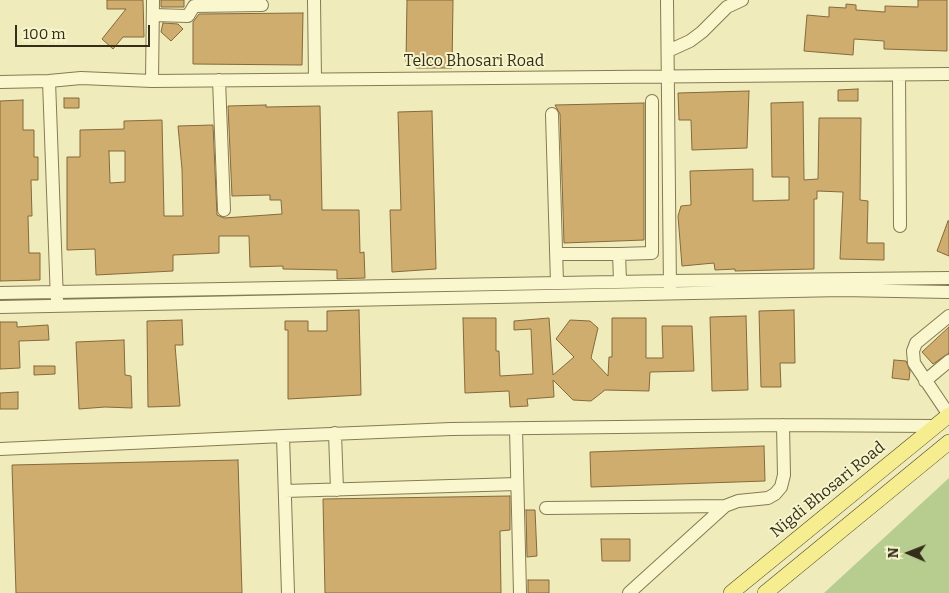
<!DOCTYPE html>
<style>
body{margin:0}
#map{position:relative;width:949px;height:593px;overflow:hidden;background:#efebbb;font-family:Bitter,serif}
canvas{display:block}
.north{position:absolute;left:884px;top:528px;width:50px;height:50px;-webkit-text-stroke:4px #f6f4ca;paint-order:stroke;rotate:271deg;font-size:14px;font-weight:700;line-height:20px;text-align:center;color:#342d1a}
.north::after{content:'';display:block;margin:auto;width:18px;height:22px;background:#342d1a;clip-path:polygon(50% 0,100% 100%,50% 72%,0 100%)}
.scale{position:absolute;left:15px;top:25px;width:135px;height:22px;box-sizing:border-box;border:2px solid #342d1a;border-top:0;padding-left:6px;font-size:15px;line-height:18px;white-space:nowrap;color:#342d1a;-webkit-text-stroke:4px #f6f4ca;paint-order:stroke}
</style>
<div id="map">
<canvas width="949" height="593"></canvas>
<div class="north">N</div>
<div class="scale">100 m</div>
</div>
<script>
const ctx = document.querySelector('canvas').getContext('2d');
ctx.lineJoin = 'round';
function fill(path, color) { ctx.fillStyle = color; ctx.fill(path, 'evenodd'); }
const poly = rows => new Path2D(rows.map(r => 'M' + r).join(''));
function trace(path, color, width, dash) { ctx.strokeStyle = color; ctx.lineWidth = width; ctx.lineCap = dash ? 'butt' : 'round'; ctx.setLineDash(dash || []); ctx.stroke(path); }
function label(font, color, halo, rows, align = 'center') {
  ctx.font = font + ' Bitter,serif'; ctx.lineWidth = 4; ctx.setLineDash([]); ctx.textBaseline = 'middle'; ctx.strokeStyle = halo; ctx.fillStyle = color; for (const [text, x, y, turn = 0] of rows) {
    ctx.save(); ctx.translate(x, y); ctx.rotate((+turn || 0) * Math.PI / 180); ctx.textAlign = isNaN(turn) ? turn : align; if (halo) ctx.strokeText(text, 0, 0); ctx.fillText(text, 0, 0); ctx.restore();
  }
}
fill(poly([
 [949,478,949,593,824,593]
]), '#b7cc8f');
const building = poly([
 [107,0,143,0,144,37,123,37,113,49,102,39,126,9,107,9,107,0],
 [161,0,184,0,184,7,161,7,161,0],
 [407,0,453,0,452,68,416,68,416,62,406,62,407,0],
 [918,0,947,0,947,51,884,49,884,41,854,39,853,55,804,51,807,15,829,17,829,7,846,8,846,4,856,5,856,10,885,12,885,6,918,7,918,0],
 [303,13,302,65,193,64,193,22,199,14,303,13],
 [163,23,178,24,183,29,171,41,161,32,163,23],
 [858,89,858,101,838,101,838,90,858,89],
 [749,91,747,148,692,150,691,120,679,120,678,93,749,91],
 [64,98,79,98,79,108,64,108,64,98],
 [23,100,23,130,34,130,34,157,38,157,38,180,31,180,32,216,28,216,29,253,40,253,40,280,0,281,0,101,23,100],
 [803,102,804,180,818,179,819,118,861,118,860,200,868,201,867,243,884,243,884,260,840,259,843,192,817,191,817,199,814,199,814,269,735,271,735,269,715,270,714,263,682,266,678,216,681,206,691,205,690,171,753,169,753,201,789,200,789,177,772,177,771,103,803,102],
 [644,103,644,240,564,243,560,114,555,105,644,103],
 [266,105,266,107,320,106,322,210,359,210,360,253,364,252,365,278,337,279,337,270,283,269,283,266,250,267,249,236,219,236,219,253,173,255,173,271,96,275,95,249,67,250,67,157,80,157,80,130,124,129,124,121,162,120,164,216,183,216,182,169,178,126,213,125,217,215,224,218,282,214,281,200,270,200,270,195,232,196,228,106,266,105],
 [109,151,125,151,125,182,110,183,109,151],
 [432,111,436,269,392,272,390,210,401,210,398,112,432,111],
 [948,221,949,221,949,256,937,251,948,221],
 [359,310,361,395,288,399,288,330,285,330,285,321,308,321,308,331,327,331,327,311,359,310],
 [794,310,795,363,780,363,781,387,761,387,759,311,794,310],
 [746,316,748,390,712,391,710,317,746,316],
 [463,318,496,318,496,351,499,351,500,376,533,374,531,329,514,330,514,321,549,318,553,375,574,357,556,339,570,320,590,321,598,328,591,358,608,376,609,357,612,357,612,318,646,318,646,358,663,358,662,326,692,326,694,371,650,372,649,391,605,390,591,401,573,400,553,380,554,397,527,399,528,406,510,407,509,391,465,393,463,318],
 [182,320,183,345,175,345,180,406,148,407,147,321,182,320],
 [0,322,17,322,17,327,48,325,49,340,19,341,20,368,0,369,0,322],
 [949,327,949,353,933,364,922,352,949,327],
 [124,340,125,375,131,376,132,408,105,407,79,409,76,342,124,340],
 [894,360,906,361,910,371,909,380,892,378,894,360],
 [34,366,55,366,55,374,34,375,34,366],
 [18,392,18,409,0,409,0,393,18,392],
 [764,446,765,481,591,487,590,452,764,446],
 [238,460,242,593,16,593,12,465,238,460],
 [510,496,510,530,500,531,501,593,325,593,323,499,510,496],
 [526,510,535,510,537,556,527,557,526,510],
 [601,539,630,539,630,561,602,561,601,539],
 [528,580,549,580,549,593,528,593,528,580]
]);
fill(building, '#cead6f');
trace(building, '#85693a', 1);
const minor = poly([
 [314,0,315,79],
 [667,0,670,289],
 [153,15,188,16,194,6,262,5],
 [668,51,690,41,702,32,727,7,742,0],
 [899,75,900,226],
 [219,80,224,210],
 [49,81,57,301],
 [152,81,153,0],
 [0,82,49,81,81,78,152,81,949,74],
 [552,114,557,283],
 [556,254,619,254],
 [620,281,619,254,652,253,652,101],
 [0,293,671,281,949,278],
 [0,307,842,290,949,292],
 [949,316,916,343,913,351,914,363,949,415],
 [925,381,949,361],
 [516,429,520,593],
 [335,433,337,490],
 [283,436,451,429,783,425,935,426],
 [0,449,283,436,288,593],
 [285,491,517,484],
 [546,508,725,506],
 [629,593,725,506,738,501,768,498,775,494,781,487,784,475,783,425]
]);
const major = poly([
 [731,593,949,415],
 [765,593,949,442]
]);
trace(minor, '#867a55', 14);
trace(major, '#53462a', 16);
trace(minor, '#faf7ce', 12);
trace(major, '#f5ed90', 15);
label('16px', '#342d1a', '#f6f4ca', [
 ["Telco Bhosari Road",474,62],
 ["Nigdi Bhosari Road",828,490,-39]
]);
</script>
